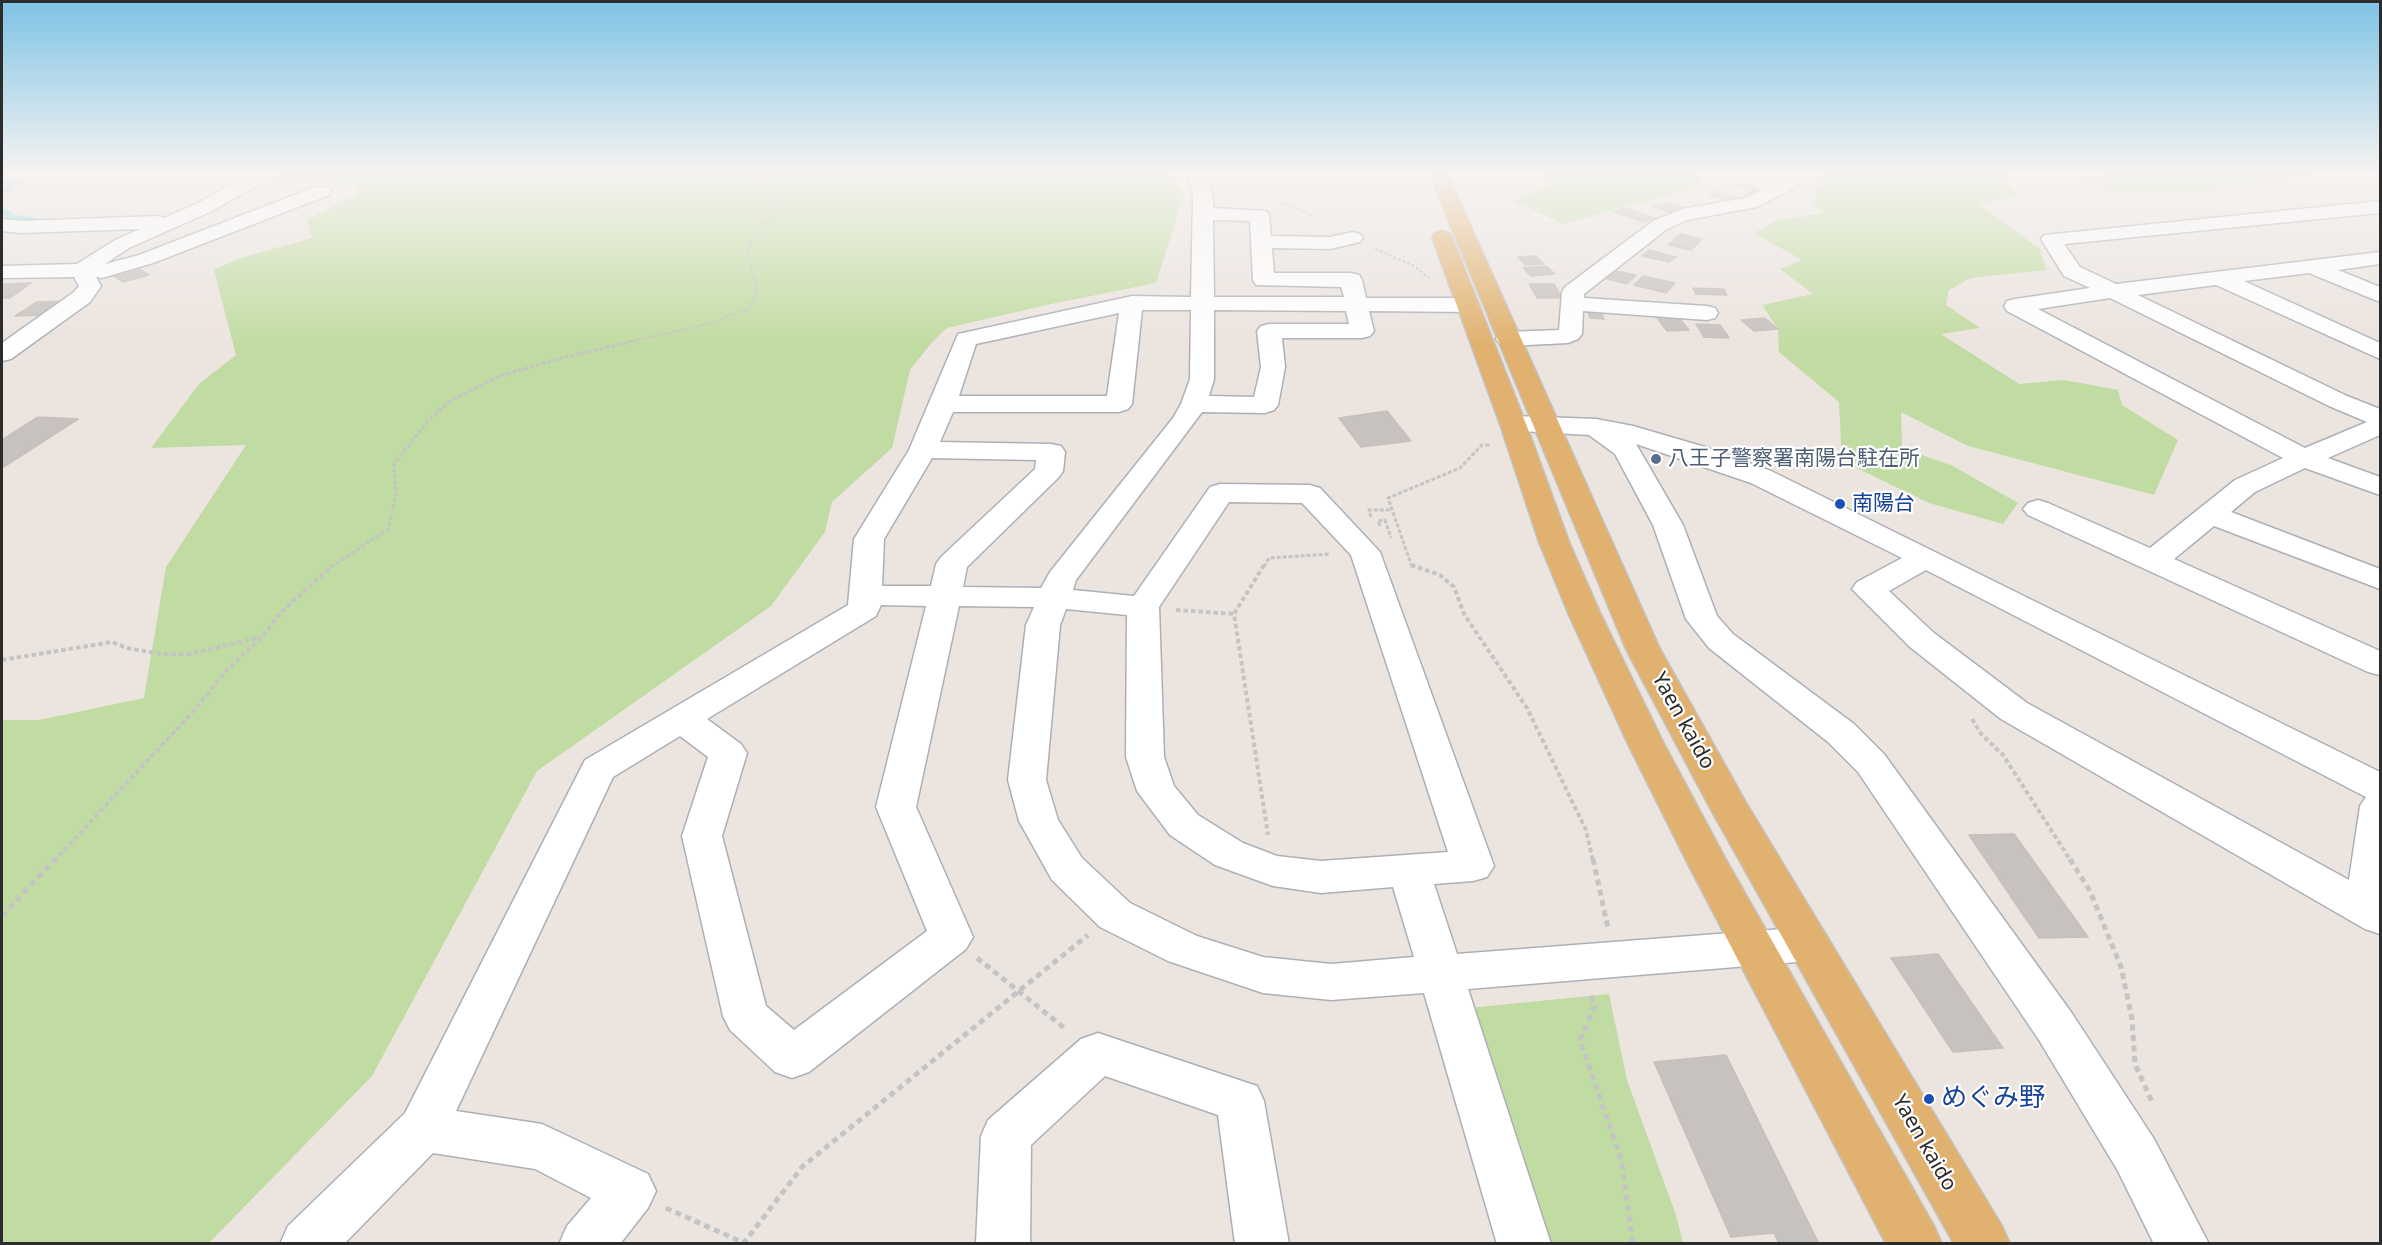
<!DOCTYPE html>
<meta charset="utf-8">
<style>
body{margin:0}
#map{position:relative;width:2382px;height:1245px;overflow:hidden;background:#ece4df;font-family:"Noto Sans",sans-serif}
canvas{display:block}
.frame{position:absolute;inset:0;border:3px solid #2c2c2c;pointer-events:none}
</style>
<div id="map">
<canvas width="2382" height="1245"></canvas>
<div class="frame"></div>
</div>
<script>
const ctx = document.querySelector('canvas').getContext('2d');
ctx.lineJoin = 'round';
function fill(path, color) { ctx.fillStyle = color; ctx.fill(path, 'evenodd'); }
const poly = rows => new Path2D(rows.map(r => 'M' + r).join(''));
function trace(path, color, width, dash) { ctx.strokeStyle = color; ctx.lineWidth = width; ctx.lineCap = dash ? 'butt' : 'round'; ctx.setLineDash(dash || []); ctx.stroke(path); }
function label(font, color, halo, rows, align = 'center') {
  ctx.font = font + ' "Noto Sans","Noto Sans JP",sans-serif'; ctx.lineWidth = 4.5; ctx.setLineDash([]); ctx.textBaseline = 'middle'; ctx.strokeStyle = halo; ctx.fillStyle = color; for (const [text, x, y, turn = 0] of rows) {
    ctx.save(); ctx.translate(x, y); ctx.rotate((+turn || 0) * Math.PI / 180); ctx.textAlign = isNaN(turn) ? turn : align; if (halo) ctx.strokeText(text, 0, 0); ctx.fillText(text, 0, 0); ctx.restore();
  }
}
fill(poly([
 [283,171,1165,171,1184,194,1156,283,1051,304,947,328,932,342,910,370,892,448,832,502,825,532,771,606,537,771,372,1076,209,1243,2,1243,2,720,39,720,144,698,166,567,246,445,151,448,199,384,236,355,214,270,237,259,312,238,306,220,358,194,354,184,271,182],
 [1542,171,1686,171,1701,176,1700,187,1563,224,1514,201,1549,184],
 [1824,171,2001,171,2009,178,2016,195,1980,205,2040,249,2046,270,1971,278,1949,290,1946,305,1980,328,1941,334,2019,384,2064,380,2118,390,2122,405,2178,440,2154,495,1968,446,1901,412,1902,448,1953,466,2018,503,2003,524,1929,503,1842,461,1839,402,1779,352,1778,329,1762,305,1813,294,1780,269,1802,260,1754,233,1776,221,1822,213,1813,202],
 [2153,171,2341,171,2190,194,2109,192,2073,175],
 [1609,994,1627,1080,1676,1215,1683,1243,1548,1243,1469,1008]
]), '#c1dca2');
trace(poly([
 [2,181,18,182,2,192],
 [2,210,9,215,8,217,36,221]
]), '#7fdae1', 6);
const building = poly([
 [1755,182,1769,188,1751,198,1744,195,1752,192,1736,185,1755,182],
 [1718,191,1741,198,1731,202,1708,195,1718,191],
 [1668,202,1689,209,1673,214,1653,206,1668,202],
 [1625,208,1655,218,1643,222,1614,212,1625,208],
 [1680,234,1702,239,1691,250,1668,245,1680,234],
 [1649,250,1676,257,1669,262,1642,256,1649,250],
 [1536,256,1544,264,1525,265,1518,257,1536,256],
 [1546,266,1555,274,1531,276,1523,268,1546,266],
 [138,268,149,275,123,282,112,275,138,268],
 [1616,271,1636,275,1627,284,1607,279,1616,271],
 [1643,276,1675,283,1666,293,1634,285,1643,276],
 [31,283,10,298,2,298,2,284,31,283],
 [1529,284,1554,284,1562,298,1537,298,1529,284],
 [1693,288,1724,289,1727,295,1696,294,1693,288],
 [65,301,44,315,15,316,37,302,65,301],
 [1586,308,1600,309,1604,319,1590,318,1586,308],
 [1657,318,1679,318,1689,330,1667,331,1657,318],
 [1765,318,1778,329,1754,331,1741,320,1765,318],
 [1696,324,1720,325,1729,338,1704,337,1696,324],
 [1387,411,1411,441,1361,447,1339,418,1387,411],
 [38,417,78,419,2,468,2,440,38,417],
 [2014,834,2088,937,2039,938,1969,835,2014,834],
 [1938,954,2003,1048,1953,1052,1891,958,1938,954],
 [1726,1055,1819,1244,1779,1244,1774,1233,1731,1237,1654,1062,1726,1055]
]);
fill(building, '#c7c1bf');
trace(building, '#c7bfb9', 1.5);
const minor = poly([
 [251,171,270,171,258,185,212,211,129,248,105,264,139,255,315,187,329,187,331,191,329,195,153,263,102,278,96,277,101,286,90,302,11,359,2,361,2,343,74,292,79,286,74,277,2,278,2,266,77,264,115,240,140,229,20,233,2,231,2,219,20,221,157,216,164,218,198,203,244,177,251,171],
 [1187,171,1205,171,1213,197,1213,208,1266,211,1269,215,1271,236,1330,237,1353,232,1360,234,1363,238,1360,242,1330,249,1272,248,1274,273,1351,273,1359,275,1362,280,1366,298,1468,298,1476,300,1479,305,1476,310,1468,312,1369,311,1374,331,1370,336,1362,338,1282,338,1285,367,1278,405,1274,410,1265,413,1202,412,1076,580,1073,590,1134,596,1210,487,1220,484,1310,485,1320,488,1380,552,1494,866,1487,877,1473,881,1434,884,1457,954,1809,927,1824,932,1831,944,1824,956,1809,961,1468,989,1551,1244,1497,1244,1424,993,1331,1000,1263,993,1168,961,1100,927,1052,880,1019,821,1008,780,1026,625,1034,607,959,606,916,807,973,937,966,949,809,1072,792,1078,775,1072,730,1030,723,1016,682,836,708,757,680,736,613,777,456,1111,542,1124,648,1174,656,1191,648,1208,620,1244,559,1244,567,1226,591,1198,535,1169,433,1153,344,1244,280,1244,288,1226,405,1113,585,760,848,605,854,539,909,450,958,334,1132,296,1191,297,1193,197,1187,171],
 [1213,220,1250,221,1253,280,1256,285,1341,287,1344,297,1214,297,1213,220],
 [1142,310,1191,310,1190,379,1181,404,1173,418,1050,572,1041,588,963,587,967,567,1059,477,1063,471,1065,452,1061,446,1051,444,940,442,953,412,1119,412,1128,409,1132,404,1142,310],
 [1214,310,1346,311,1349,324,1269,324,1261,326,1257,331,1261,367,1254,397,1209,396,1214,379,1214,310],
 [1119,313,1107,396,959,396,976,344,1119,313],
 [932,458,1036,460,1035,469,941,557,936,564,931,586,882,586,884,539,932,458],
 [1229,502,1302,503,1351,555,1448,852,1321,861,1277,856,1243,843,1198,815,1174,786,1164,757,1159,607,1229,502],
 [881,605,926,606,876,807,927,931,794,1030,766,1006,722,836,747,753,741,744,707,719,876,616,881,605],
 [1066,609,1127,615,1126,757,1137,791,1170,835,1215,865,1273,886,1321,893,1393,887,1414,957,1331,964,1263,957,1197,936,1130,903,1082,858,1058,820,1046,780,1060,625,1066,609],
 [1729,171,1752,171,1776,182,1794,171,1814,171,1796,187,1757,207,1687,220,1667,229,1584,294,1584,298,1707,306,1715,308,1718,313,1715,318,1707,320,1583,311,1582,334,1578,339,1568,343,1508,346,1500,344,1496,339,1500,334,1508,332,1559,330,1562,292,1565,287,1653,221,1682,209,1745,198,1762,190,1732,175,1729,171],
 [2019,171,2106,171,2103,175,2097,176,2049,179,2022,175,2019,171],
 [2380,201,2380,213,2064,244,2080,267,2116,284,2380,252,2380,264,2338,270,2380,287,2380,302,2309,273,2244,281,2380,343,2380,359,2216,285,2138,295,2347,396,2380,409,2380,435,2328,458,2380,477,2380,495,2305,468,2255,492,2231,512,2380,569,2380,589,2214,526,2174,559,2380,651,2380,675,2368,672,2028,515,2023,509,2028,503,2038,500,2048,503,2150,548,2235,480,2283,458,2007,311,2004,306,2007,301,2015,299,2090,288,2064,276,2041,239,2044,235,2380,201],
 [2110,298,2329,406,2367,422,2305,448,2038,309,2110,298],
 [1513,416,1596,419,1633,426,1705,447,1771,471,2380,772,2380,934,2365,929,2001,719,1910,647,1852,589,1857,582,1902,558,1751,483,1636,444,1683,525,1717,616,1733,634,1854,724,1884,754,2071,1012,2154,1139,2209,1244,2154,1244,2118,1171,2039,1040,1858,772,1828,742,1709,648,1686,619,1653,525,1615,454,1589,435,1504,430,1500,424,1504,418,1513,416],
 [1926,570,2366,797,2360,806,2349,880,2027,703,1934,633,1889,591,1926,570],
 [1098,1033,1257,1086,1264,1101,1289,1244,1235,1244,1218,1115,1105,1076,1031,1145,1030,1244,976,1244,981,1136,988,1120,1081,1039,1098,1033]
]);
const major = poly([
 [1428,171,1446,171,1660,649,1745,801,2002,1226,2010,1244,1954,1244,1709,806,1626,649,1428,171],
 [1442,231,1449,233,1452,237,1526,424,1569,542,1601,615,1663,742,1725,858,1934,1226,1942,1244,1886,1244,1687,862,1627,742,1569,615,1539,542,1500,424,1432,237,1435,233,1442,231]
]);
trace(minor, '#acb0b6', 3);
trace(major, '#c4c4c4', 3);
trace(poly([
 [743,171,756,174],
 [1238,171,1271,194],
 [1282,202,1322,219],
 [1375,249,1414,266,1429,278],
 [628,342,704,325,749,309,757,293,748,250,754,234,780,206,769,186,756,171]
]), '#c4c4c4', 2, [3, 2]);
trace(poly([
 [1371,517,1369,510,1392,510],
 [1380,526,1378,521,1385,520,1391,538],
 [331,567,388,529,396,495,394,464,428,421,448,402,500,376,569,356,634,341],
 [1264,567,1269,558,1329,554],
 [1412,567,1388,498,1460,468,1482,445,1491,445]
]), '#c4c4c4', 3, [4, 2]);
trace(poly([
 [1264,565,1234,614,1268,835],
 [1411,565,1440,575,1454,587,1464,614,1527,708,1586,830,1593,861],
 [1176,610,1234,614],
 [2,660,112,642,127,648,161,654,190,654,261,637],
 [1972,719,1981,734,2003,755,2071,861],
 [54,861,190,715,228,669,262,637,280,613,333,565]
]), '#c4c4c4', 4, [4.5, 3]);
trace(poly([
 [1593,859,1608,928],
 [2070,859,2090,891,2121,967,2132,1019,2135,1064,2153,1104],
 [2,916,55,859],
 [977,958,1067,1030],
 [1591,996,1595,1006,1580,1040,1621,1159,1633,1244],
 [666,1208,744,1243],
 [743,1244,803,1166,1088,935]
]), '#c4c4c4', 5, [6, 4.5]);
fill(minor, '#fff');
fill(major, '#e1b16f');
const sky = ctx.createLinearGradient(0, 0, 0, 345);
sky.addColorStop(0, '#7ec3e5');
sky.addColorStop(0.5, '#f6f3f1');
sky.addColorStop(1, '#f6f3f100');
ctx.fillStyle = sky;
ctx.fillRect(0, 0, 2382, 345);
for (const [x, y, r, color] of [
 [1656,459,6,"#5c6f8a"],
 [1840,504,6,"#1a4fb4"],
 [1929,1099,6,"#1a4fb4"]
]) { const dot = new Path2D(); dot.arc(x, y, r, 0, 2 * Math.PI); ctx.fillStyle = color; ctx.fill(dot); trace(dot, '#fff', 2); }
label('21px', '#4e5e75', '#fff', [
 ["八王子警察署南陽台駐在所",1668,459]
], 'left');
label('21px', '#164399', '#fff', [
 ["南陽台",1852,504]
], 'left');
label('21px', '#2c2c2c', '#fff', [
 ["Yaen kaido",1683,721,61],
 ["Yaen kaido",1924,1143,60]
]);
label('26px', '#164399', '#fff', [
 ["めぐみ野",1941,1099]
], 'left');
</script>
